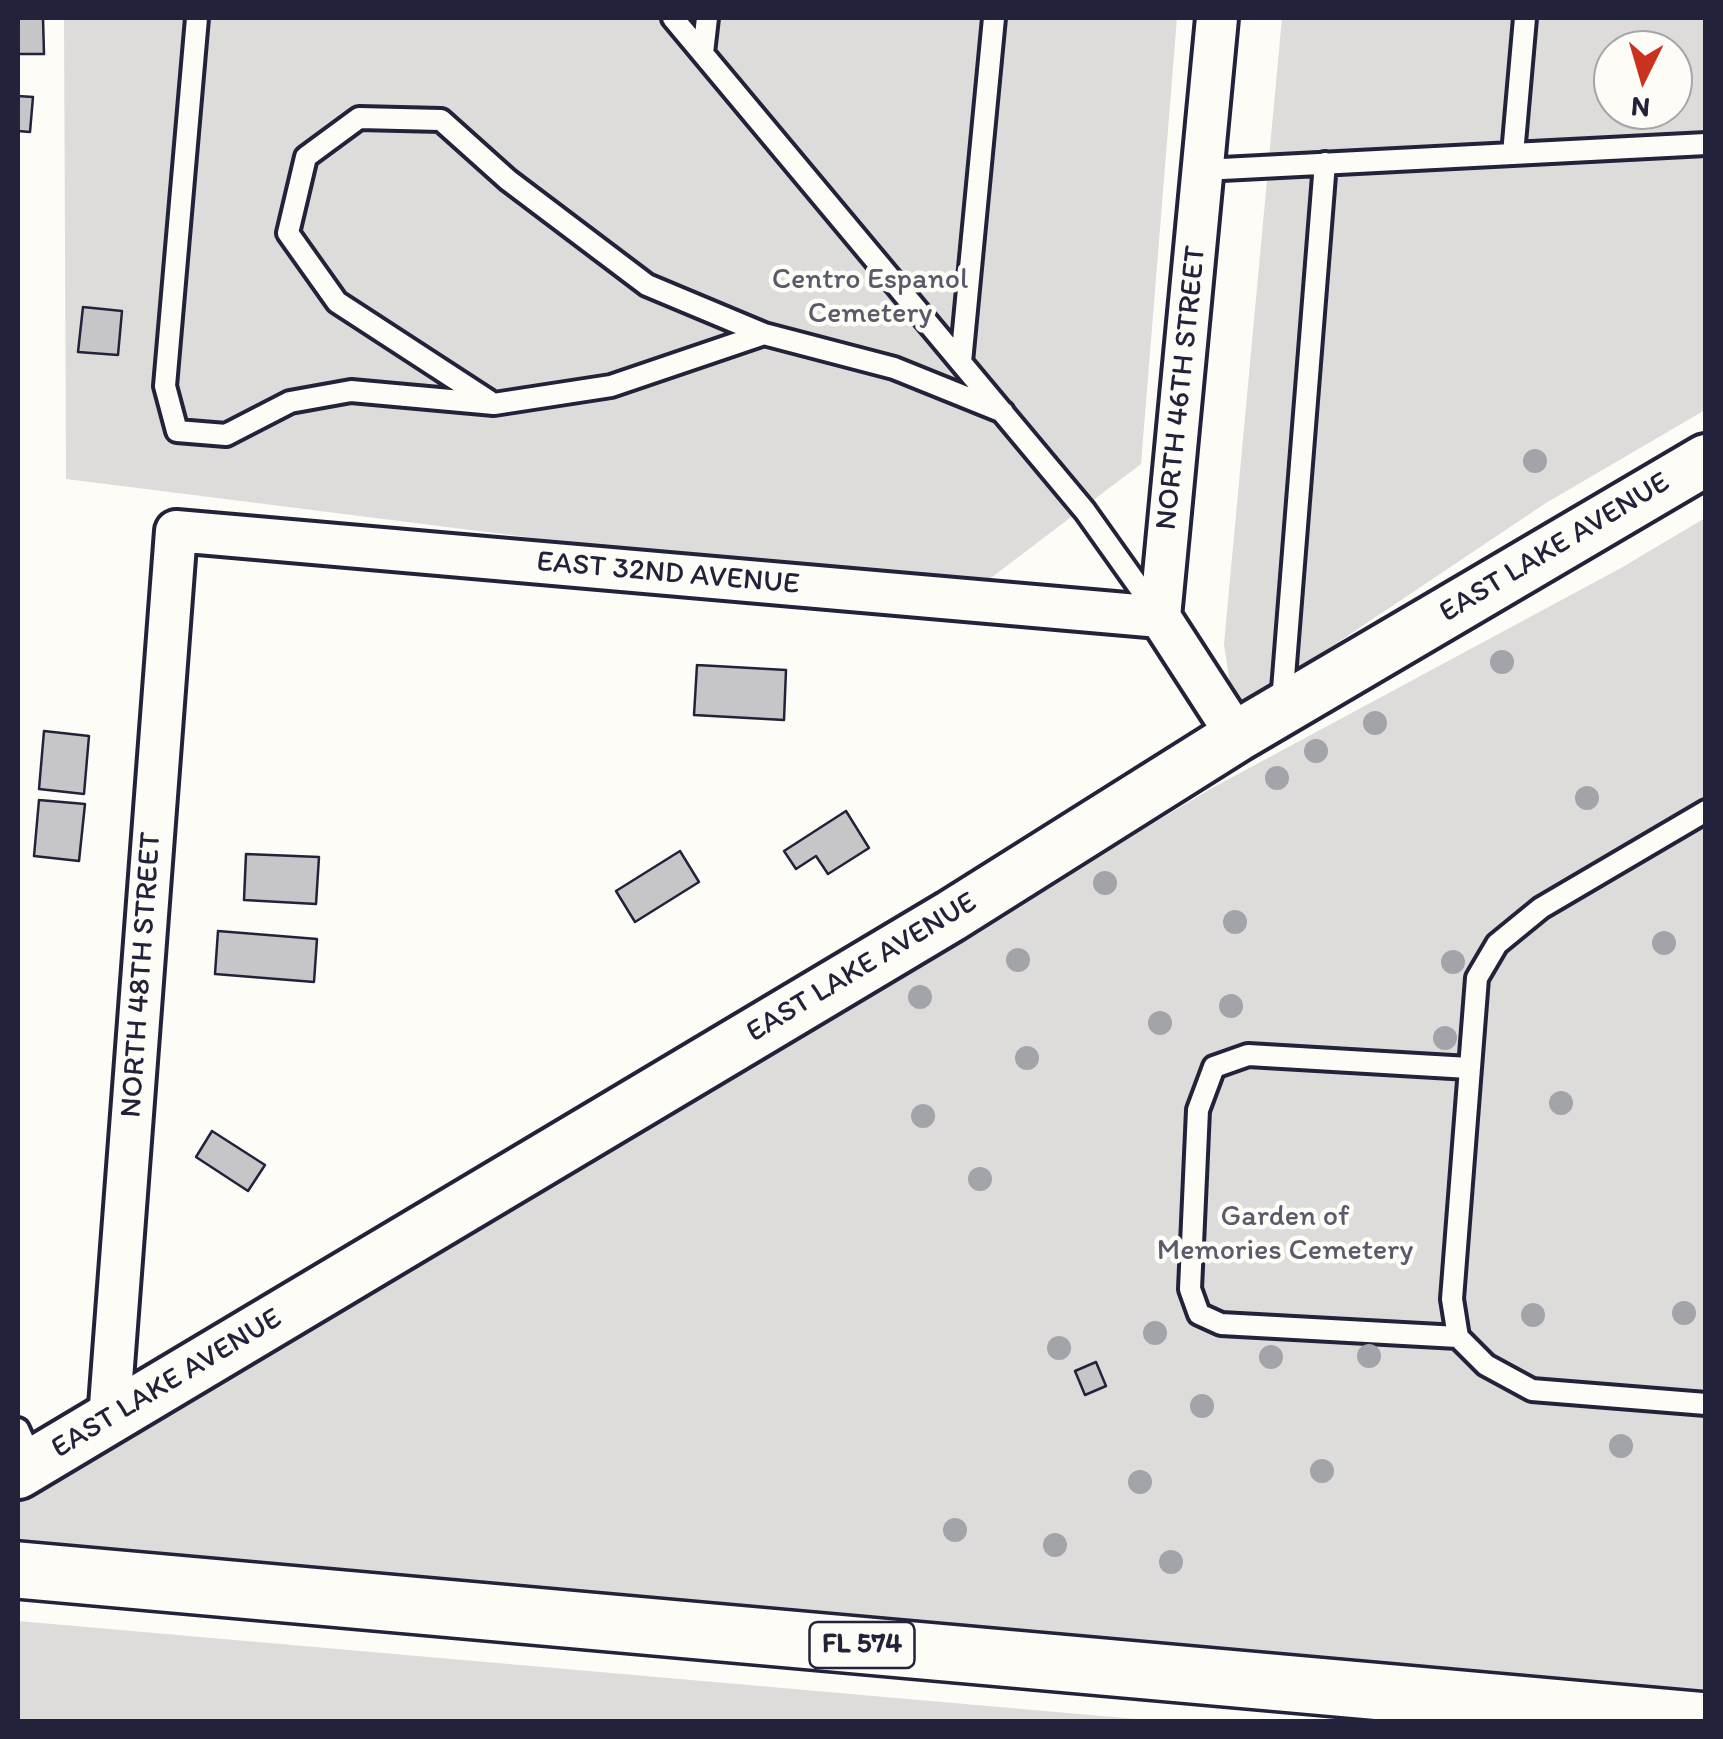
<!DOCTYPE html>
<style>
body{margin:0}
#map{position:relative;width:1723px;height:1739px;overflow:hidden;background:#fdfcf7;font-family:Itim,sans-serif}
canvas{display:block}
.frame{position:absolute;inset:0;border:20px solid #22223b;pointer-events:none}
.north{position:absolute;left:1593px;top:30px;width:100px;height:100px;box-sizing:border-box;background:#fdfcf7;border:2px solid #a5a5ac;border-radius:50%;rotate:185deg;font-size:28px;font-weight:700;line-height:40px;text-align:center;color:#22223b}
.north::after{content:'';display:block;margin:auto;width:35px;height:45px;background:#c8321e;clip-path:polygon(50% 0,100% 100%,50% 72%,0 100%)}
</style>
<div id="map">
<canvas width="1723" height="1739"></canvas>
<div class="frame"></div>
<div class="north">N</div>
</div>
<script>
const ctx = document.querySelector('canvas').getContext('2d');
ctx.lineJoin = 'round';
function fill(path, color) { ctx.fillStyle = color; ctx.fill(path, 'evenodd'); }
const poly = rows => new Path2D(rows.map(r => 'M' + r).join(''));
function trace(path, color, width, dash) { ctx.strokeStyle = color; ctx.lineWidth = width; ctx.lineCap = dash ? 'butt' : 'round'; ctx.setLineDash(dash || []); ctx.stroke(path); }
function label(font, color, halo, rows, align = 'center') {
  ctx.font = font + ' Itim,sans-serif'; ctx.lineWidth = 9; ctx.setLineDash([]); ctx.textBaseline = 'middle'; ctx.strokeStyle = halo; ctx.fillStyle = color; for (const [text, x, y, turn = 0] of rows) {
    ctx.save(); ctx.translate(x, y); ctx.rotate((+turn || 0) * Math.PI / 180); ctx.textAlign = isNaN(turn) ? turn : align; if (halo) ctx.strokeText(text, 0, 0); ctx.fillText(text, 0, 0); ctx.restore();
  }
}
fill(poly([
 [64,18,1177,18,1141,464,971,593,66,479],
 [1282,18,1705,18,1705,410,1546,503,1234,712,1224,644],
 [1613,50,1673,50,1673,110,1613,110],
 [1705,518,1705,1697,18,1552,18,1502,1214,787,1621,568],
 [18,1621,1159,1721,18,1721]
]), '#dddcdb');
const building = poly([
 [18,18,43,18,44,54,18,54,18,18],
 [18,96,33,97,30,132,18,131,18,96],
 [83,307,122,311,118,355,78,352,83,307],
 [697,665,786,670,784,720,694,715,697,665],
 [44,731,89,736,84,794,39,789,44,731],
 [39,800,85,804,79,861,34,856,39,800],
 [846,811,869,848,828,874,816,856,796,869,784,851,846,811],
 [680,851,699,882,635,922,616,891,680,851],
 [246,854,319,857,316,904,244,900,246,854],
 [218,931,317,939,314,982,215,974,218,931],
 [212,1131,265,1165,248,1191,196,1157,212,1131],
 [1096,1362,1106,1386,1085,1395,1075,1371,1096,1362]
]);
fill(building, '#c6c6c8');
trace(building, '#22223b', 2.5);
const service = poly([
 [197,18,165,386,177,431,226,435,290,402,351,391,494,404,611,386,764,334,894,368,1003,412],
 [673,18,1085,511,1156,611],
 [703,53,707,18],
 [1513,154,1525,18],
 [1203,170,1706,144],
 [961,362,994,18],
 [489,401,337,302,288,233,306,157,359,118,441,120,508,180,647,285,764,334],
 [1282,702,1325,163],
 [1706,811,1541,908,1497,944,1477,978,1452,1299,1458,1337,1486,1365,1532,1390,1706,1404],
 [1458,1337,1221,1324,1199,1314,1190,1289,1198,1110,1214,1067,1248,1055,1469,1068],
 [18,1429,33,1462]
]);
const minor = poly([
 [1217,18,1160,617,1237,736],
 [109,1419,176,531,1160,617]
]);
const tertiary = poly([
 [18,1473,951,916,1237,736,1706,460]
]);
const primary = poly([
 [18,1570,1706,1721]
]);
trace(service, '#22223b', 28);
trace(minor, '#22223b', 48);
trace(tertiary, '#22223b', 58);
trace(primary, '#22223b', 62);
trace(service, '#fdfcf7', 20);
trace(minor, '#fdfcf7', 40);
trace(tertiary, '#fdfcf7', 50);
trace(primary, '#fdfcf7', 55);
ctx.fillStyle = '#a3a3aa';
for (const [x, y] of [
 [1535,461],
 [1502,662],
 [1375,723],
 [1316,751],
 [1277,778],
 [1587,798],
 [1105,883],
 [1235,922],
 [1664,943],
 [1018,960],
 [1453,962],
 [920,997],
 [1231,1006],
 [1160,1023],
 [1445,1038],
 [1027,1058],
 [1561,1103],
 [923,1116],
 [980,1179],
 [1684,1313],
 [1533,1315],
 [1155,1333],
 [1059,1348],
 [1369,1356],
 [1271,1357],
 [1202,1406],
 [1621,1446],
 [1322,1471],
 [1140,1482],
 [955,1530],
 [1055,1545],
 [1171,1562]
]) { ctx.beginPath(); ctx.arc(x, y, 12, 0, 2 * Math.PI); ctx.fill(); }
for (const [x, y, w] of [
 [862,1645,105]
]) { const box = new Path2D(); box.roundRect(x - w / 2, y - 23, w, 46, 8); ctx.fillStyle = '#fdfcf7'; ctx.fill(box); trace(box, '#22223b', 2.5); }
label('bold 28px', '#22223b', null, [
 ["FL 574",862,1645]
]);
label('30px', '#5a5a6b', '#fdfcf7', [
 ["Centro Espanol",870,280],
 ["Cemetery",870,314],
 ["Garden of",1285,1217],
 ["Memories Cemetery",1285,1251]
]);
label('30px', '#22223b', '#fdfcf7', [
 ["NORTH 46TH STREET",1182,388,-84],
 ["EAST LAKE AVENUE",1555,548,-31],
 ["EAST 32ND AVENUE",668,574,5],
 ["EAST LAKE AVENUE",862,968,-31],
 ["NORTH 48TH STREET",142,975,-86],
 ["EAST LAKE AVENUE",167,1384,-31]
]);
</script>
